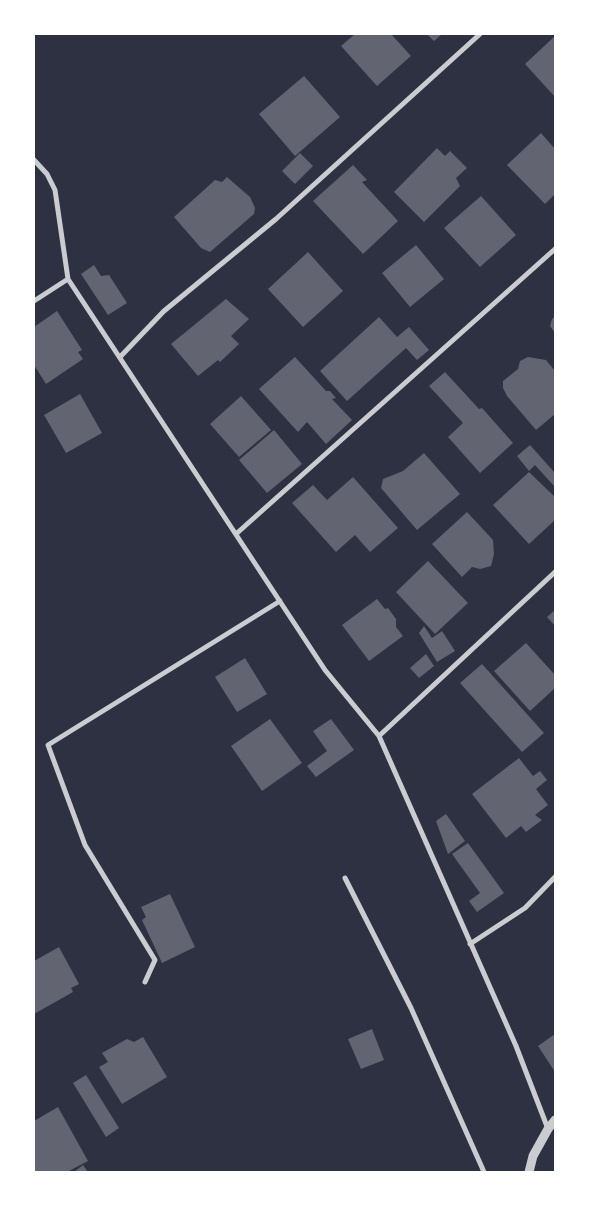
<!DOCTYPE html>
<style>
body{margin:0}
#map{position:relative;width:589px;height:1206px;overflow:hidden;background:#2d3142;font-family:"Golos Text",sans-serif}
canvas{display:block}
.frame{position:absolute;inset:0;border:35px solid #fff;pointer-events:none}
</style>
<div id="map">
<canvas width="589" height="1206"></canvas>
<div class="frame"></div>
</div>
<script>
const ctx = document.querySelector('canvas').getContext('2d');
ctx.lineJoin = 'round';
function fill(path, color) { ctx.fillStyle = color; ctx.fill(path, 'evenodd'); }
const poly = rows => new Path2D(rows.map(r => 'M' + r).join(''));
function trace(path, color, width, dash) { ctx.strokeStyle = color; ctx.lineWidth = width; ctx.lineCap = dash ? 'butt' : 'round'; ctx.setLineDash(dash || []); ctx.stroke(path); }
fill(poly([
 [355,34,391,34,411,56,377,86,341,46],
 [427,34,442,34,434,41],
 [555,36,555,97,525,64],
 [304,76,340,117,295,156,259,114],
 [541,133,555,149,555,194,545,204,507,165],
 [437,148,445,156,450,151,467,168,456,178,460,186,424,222,394,192],
 [300,153,313,166,295,184,282,171],
 [353,165,367,180,362,182,398,221,363,254,313,201],
 [227,177,250,197,255,208,254,214,210,252,201,248,174,217,215,180,222,182],
 [481,196,516,235,480,267,444,228],
 [416,245,444,279,410,307,382,273],
 [308,252,343,291,303,327,268,289],
 [94,265,101,276,109,275,127,303,108,315,81,274],
 [226,299,249,319,231,336,239,344,220,362,218,360,198,376,171,344],
 [57,311,82,350,78,352,83,359,46,384,34,365,34,327],
 [555,316,555,333,550,326,552,319],
 [379,317,397,337,409,327,429,350,417,360,406,348,347,401,320,371],
 [295,357,326,391,330,391,336,398,332,399,352,420,326,444,307,422,298,432,259,389],
 [528,357,546,360,555,371,555,414,536,430,507,396,503,388,503,381,518,369,520,361],
 [445,372,479,409,482,408,513,443,480,473,448,437,463,423,429,386],
 [80,394,102,433,66,453,44,415],
 [241,396,271,430,239,457,210,424],
 [274,430,302,464,267,493,239,460],
 [530,445,555,473,555,486,554,486,535,465,529,471,517,456],
 [424,453,460,494,417,530,381,488,383,479,403,471],
 [529,472,555,497,555,520,529,544,493,505],
 [353,477,398,528,370,552,355,535,336,552,292,503,313,485,327,500],
 [467,512,493,540,494,554,491,566,480,569,472,567,462,577,432,544],
 [428,561,468,603,435,634,396,592],
 [377,599,385,609,388,608,396,619,396,627,403,636,369,661,342,625],
 [555,610,555,626,547,617],
 [424,626,432,638,442,631,455,651,437,662,419,633],
 [526,643,555,675,555,688,530,711,494,671],
 [426,654,434,666,419,678,410,668],
 [245,658,267,694,237,712,215,677],
 [482,664,544,733,522,752,460,683],
 [270,719,302,763,262,791,231,746],
 [331,719,354,750,316,777,307,766,327,751,313,731],
 [519,758,533,776,540,771,547,780,536,789,548,805,535,815,542,820,526,832,521,826,506,838,472,794],
 [446,814,465,841,448,854,436,821],
 [468,843,504,893,477,912,469,901,480,893,452,854],
 [170,894,195,947,162,963,142,920,146,917,141,907],
 [59,947,79,984,71,988,73,992,34,1014,34,961],
 [372,1029,384,1060,361,1069,348,1039],
 [555,1034,555,1072,538,1046],
 [143,1037,167,1077,122,1104,99,1067,108,1062,102,1053,127,1039,134,1042],
 [86,1075,119,1128,106,1137,73,1083],
 [58,1107,88,1161,67,1172,34,1172,34,1121],
 [83,1165,88,1172,74,1172]
]), '#626471');
trace(poly([
 [34,160,47,174,55,190,68,279,325,670,379,736,516,1046,548,1129],
 [34,301,68,279],
 [120,357,164,311,276,219,480,34],
 [236,534,555,249],
 [379,736,555,572],
 [345,878,411,1008,484,1172],
 [470,944,525,908,555,877],
 [145,982,155,960,85,845,48,745,280,601]
]), '#caccd0', 5);
trace(poly([
 [529,1172,533,1156,548,1129,555,1120]
]), '#caccd0', 9);
</script>
